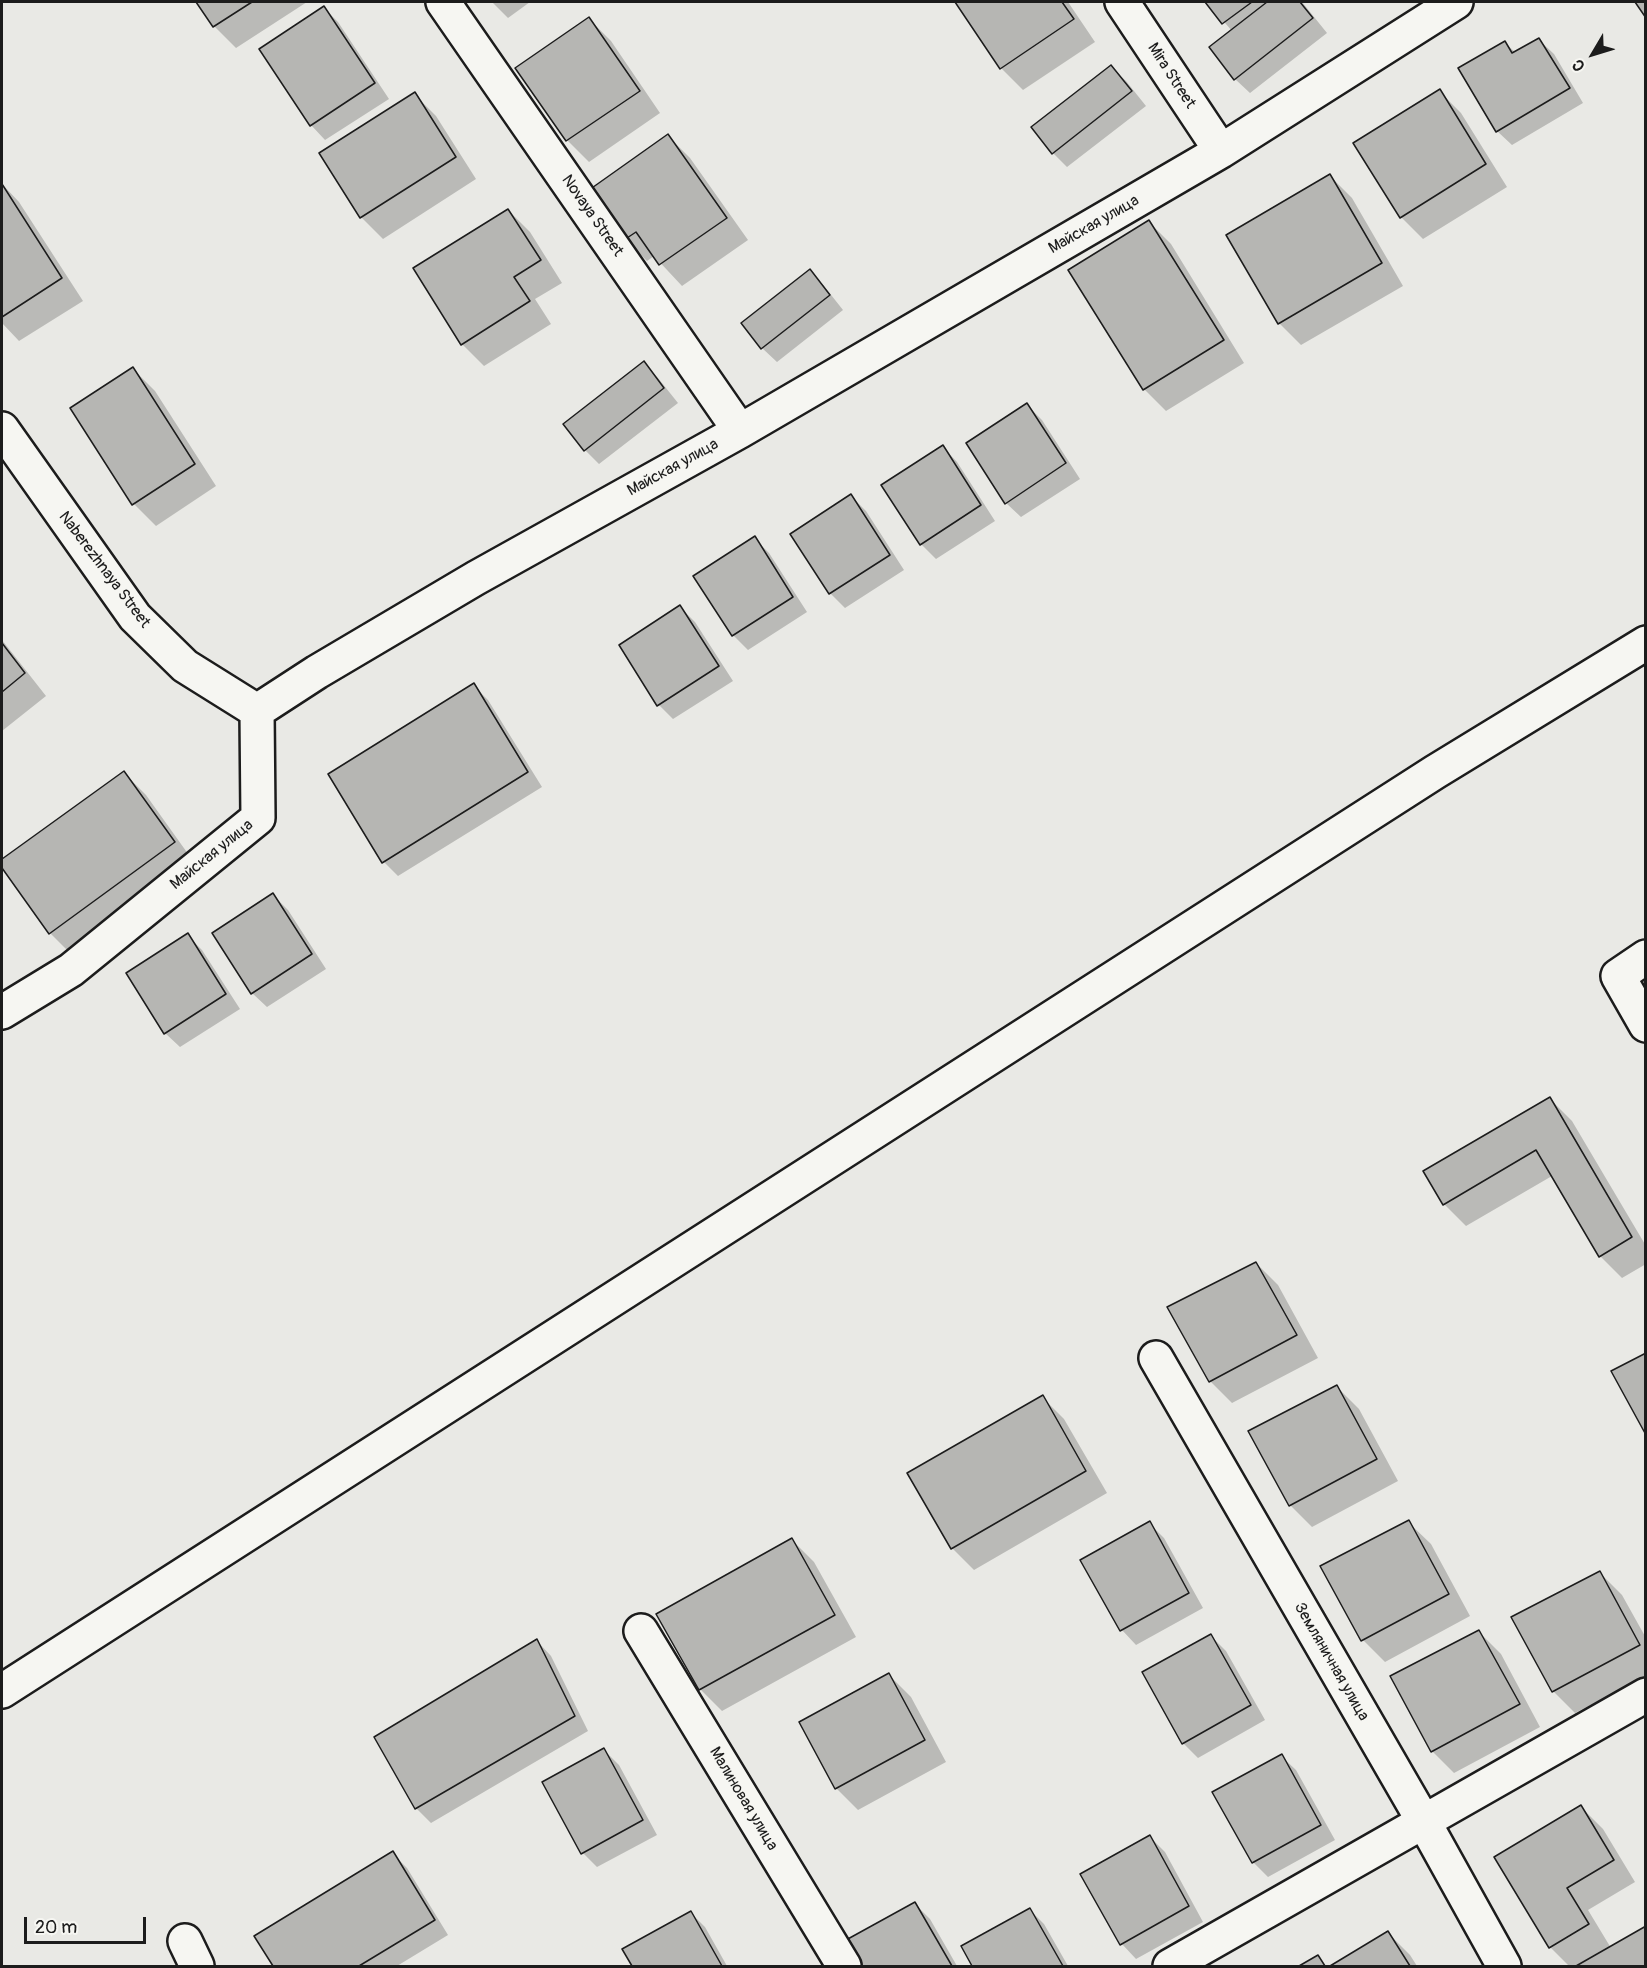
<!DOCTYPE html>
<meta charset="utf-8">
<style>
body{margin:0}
#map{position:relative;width:1647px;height:1968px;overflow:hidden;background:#e9e9e5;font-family:Pangolin,sans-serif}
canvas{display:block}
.frame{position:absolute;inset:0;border:3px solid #1c1c1c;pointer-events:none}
.north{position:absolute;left:1563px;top:24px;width:60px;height:60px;-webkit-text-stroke:4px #f6f6f2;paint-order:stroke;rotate:232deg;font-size:16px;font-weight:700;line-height:24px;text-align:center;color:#1c1c1c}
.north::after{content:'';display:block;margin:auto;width:21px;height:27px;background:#1c1c1c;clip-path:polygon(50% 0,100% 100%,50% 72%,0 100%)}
.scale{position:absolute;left:24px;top:1917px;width:122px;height:27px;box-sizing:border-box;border:3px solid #1c1c1c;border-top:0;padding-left:8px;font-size:18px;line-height:21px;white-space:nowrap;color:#1c1c1c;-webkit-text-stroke:4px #f6f6f2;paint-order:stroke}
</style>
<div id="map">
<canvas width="1647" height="1968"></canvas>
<div class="frame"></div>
<div class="north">С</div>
<div class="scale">20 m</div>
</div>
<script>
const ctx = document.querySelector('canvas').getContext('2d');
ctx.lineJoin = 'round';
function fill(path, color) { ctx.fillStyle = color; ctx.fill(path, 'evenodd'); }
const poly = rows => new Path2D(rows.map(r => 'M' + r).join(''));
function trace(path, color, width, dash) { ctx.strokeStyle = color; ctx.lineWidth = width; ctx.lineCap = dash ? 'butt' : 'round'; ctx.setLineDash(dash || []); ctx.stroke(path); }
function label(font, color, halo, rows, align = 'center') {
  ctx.font = font + ' Pangolin,sans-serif'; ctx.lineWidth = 4.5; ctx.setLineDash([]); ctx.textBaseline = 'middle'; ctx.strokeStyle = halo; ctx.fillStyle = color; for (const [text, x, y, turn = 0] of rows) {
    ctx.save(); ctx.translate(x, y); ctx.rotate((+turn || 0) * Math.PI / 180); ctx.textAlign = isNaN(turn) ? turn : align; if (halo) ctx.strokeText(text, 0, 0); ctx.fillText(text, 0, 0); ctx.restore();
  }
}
fill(poly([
 [198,2,307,2,236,48,214,26],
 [492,2,530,2,508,18],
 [956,2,1068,2,1095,42,1023,90,1001,68],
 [1207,2,1302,2,1327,33,1250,93,1235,79,1232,31],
 [324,8,338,22,389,99,325,140,311,125],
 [589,19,611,41,660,113,589,162,567,140],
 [1539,40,1554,54,1583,103,1512,145,1497,131,1505,43,1516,53],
 [1111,67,1126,81,1146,106,1067,167,1053,153],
 [1439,91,1461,113,1507,187,1423,239,1401,217],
 [414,94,436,116,476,179,383,239,361,217],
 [668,136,690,158,748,240,682,286,654,256,647,261,625,239],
 [1330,176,1352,198,1403,286,1301,345,1279,323],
 [2,184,19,202,83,301,19,341,2,323],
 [508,210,530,232,562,283,535,299,551,324,484,366,462,344],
 [1149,222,1171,244,1244,363,1166,411,1144,389,1070,271],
 [810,271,824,286,843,310,777,362,762,348],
 [643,363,658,378,678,403,599,464,585,450],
 [133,369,155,391,216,486,156,526,134,504],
 [1027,405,1042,420,1080,479,1021,517,1006,503],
 [943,447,957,462,995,521,936,559,921,544],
 [851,496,866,511,904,570,845,608,830,593],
 [754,538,769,553,807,612,748,650,733,635],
 [680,607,695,622,733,681,673,719,659,705],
 [2,640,46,696,2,731],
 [473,685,488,700,542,787,398,876,384,862],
 [124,773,146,795,196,865,72,955,50,933,2,866,2,861],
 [273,895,288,910,326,969,267,1007,252,993],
 [187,935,202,950,240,1009,180,1047,165,1033],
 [1550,1099,1572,1121,1646,1246,1646,1264,1622,1278,1600,1256,1552,1176,1466,1226,1444,1204],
 [1256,1263,1278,1285,1318,1358,1232,1403,1210,1381,1170,1308],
 [1337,1387,1359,1409,1398,1481,1312,1527,1290,1505],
 [1042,1397,1064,1419,1107,1493,974,1570,952,1548],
 [1408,1522,1431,1544,1470,1616,1385,1662,1363,1640],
 [1149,1523,1164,1538,1203,1608,1136,1645,1122,1630,1082,1561],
 [792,1540,814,1562,856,1637,722,1711,700,1689],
 [1600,1573,1622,1595,1646,1638,1646,1676,1575,1713,1553,1691],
 [1479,1632,1501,1654,1540,1727,1454,1773,1432,1751],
 [1211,1636,1226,1651,1265,1720,1198,1758,1183,1743],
 [537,1641,551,1656,588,1731,431,1823,416,1808],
 [889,1675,911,1697,946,1762,858,1810,836,1788],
 [604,1750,619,1765,657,1835,597,1867,583,1853],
 [1281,1756,1296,1770,1335,1840,1268,1877,1253,1862,1214,1793],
 [1581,1807,1603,1829,1635,1882,1588,1910,1611,1948,1646,1928,1646,1966,1569,1966,1550,1947,1496,1858],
 [1150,1837,1165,1852,1203,1922,1136,1959,1122,1944,1082,1875],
 [392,1853,407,1868,448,1935,397,1966,275,1966,256,1937],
 [915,1904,930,1919,957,1966,863,1966,848,1941],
 [1030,1910,1044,1924,1068,1966,974,1966,963,1947],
 [691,1913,705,1927,727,1966,633,1966,624,1950],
 [1388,1933,1410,1955,1417,1966,1333,1966]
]), '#0003');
const building = poly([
 [196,2,252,2,213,27,196,2],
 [955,2,1062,2,1074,19,1000,69,955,2],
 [1205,2,1252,2,1222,24,1205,2],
 [1267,2,1300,2,1313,18,1234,80,1209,47,1267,2],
 [1635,2,1646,2,1646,18,1635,2],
 [324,6,375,83,310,126,259,49,324,6],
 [589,17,640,91,566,141,515,68,589,17],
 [1539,38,1570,88,1496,132,1458,68,1505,41,1512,53,1539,38],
 [1111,65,1132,91,1052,154,1031,127,1111,65],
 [1440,89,1486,164,1400,218,1353,143,1440,89],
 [415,92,456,157,360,218,319,153,415,92],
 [668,134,727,218,659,265,636,232,624,240,589,190,668,134],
 [1330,174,1382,263,1278,324,1226,235,1330,174],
 [2,184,62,278,2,317,2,184],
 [508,209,541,260,514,277,530,301,461,345,413,268,508,209],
 [1149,220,1224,340,1143,390,1068,270,1149,220],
 [810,269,830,295,761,349,741,323,810,269],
 [644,361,664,388,584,451,563,424,644,361],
 [133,367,195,464,132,505,70,408,133,367],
 [1027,403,1066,463,1005,504,966,443,1027,403],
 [943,445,981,505,920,545,881,485,943,445],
 [851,494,890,555,829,594,790,534,851,494],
 [755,536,793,597,732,636,693,576,755,536],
 [680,605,719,666,657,706,619,645,680,605],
 [2,643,25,673,2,692,2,643],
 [474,683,528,772,382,863,328,774,474,683],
 [124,771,175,842,49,934,2,868,2,859,124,771],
 [273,893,312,954,251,994,212,933,273,893],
 [188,933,226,994,164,1034,126,973,188,933],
 [1550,1097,1632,1237,1599,1257,1536,1150,1443,1205,1423,1171,1550,1097],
 [1256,1262,1297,1335,1209,1382,1167,1307,1256,1262],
 [1646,1353,1646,1435,1611,1371,1646,1353],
 [1337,1385,1377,1459,1289,1506,1248,1431,1337,1385],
 [1043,1395,1086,1471,951,1549,907,1473,1043,1395],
 [1409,1520,1449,1594,1361,1641,1320,1566,1409,1520],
 [1150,1521,1189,1593,1120,1631,1080,1560,1150,1521],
 [792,1538,835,1615,699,1690,656,1614,792,1538],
 [1600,1571,1640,1645,1552,1692,1511,1617,1600,1571],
 [1479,1630,1520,1704,1431,1752,1390,1676,1479,1630],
 [1211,1634,1251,1705,1182,1744,1142,1672,1211,1634],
 [537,1639,575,1716,415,1809,374,1737,537,1639],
 [889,1673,925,1740,835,1789,799,1722,889,1673],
 [604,1748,643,1820,581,1854,542,1782,604,1748],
 [1282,1754,1321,1825,1252,1863,1212,1792,1282,1754],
 [1581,1805,1614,1860,1567,1888,1589,1924,1549,1948,1494,1857,1581,1805],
 [1150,1835,1189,1906,1120,1945,1080,1874,1150,1835],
 [393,1851,435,1920,359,1966,273,1966,254,1936,393,1851],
 [915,1902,952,1966,861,1966,846,1940,915,1902],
 [1030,1908,1063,1966,972,1966,961,1946,1030,1908],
 [691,1911,722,1966,632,1966,622,1949,691,1911],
 [1646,1926,1646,1966,1576,1966,1646,1926],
 [1388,1931,1410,1966,1330,1966,1388,1931],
 [1318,1955,1325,1966,1299,1966,1318,1955]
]);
fill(building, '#b6b6b3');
trace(building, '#1c1c1c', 1.5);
const minor = poly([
 [443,2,740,431],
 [1122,2,1221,151],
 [2,429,135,617,185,666,257,711],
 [1646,957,1618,976,1646,1025],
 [2,1012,71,970,258,818,257,711,317,672,476,578,740,431,1221,151,1456,2],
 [1156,1358,1424,1822,1504,1966],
 [641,1631,844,1966],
 [2,1691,1435,772,1646,643],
 [185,1941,197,1966],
 [1170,1966,1646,1695]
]);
trace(minor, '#1c1c1c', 38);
trace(minor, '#f6f6f2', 33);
label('16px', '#1c1c1c', '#f6f6f2', [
 ["Mira Street",1171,76,57],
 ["Novaya Street",592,216,55],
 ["Майская улица",1094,225,-30],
 ["Майская улица",673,468,-29],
 ["Naberezhnaya Street",104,570,53],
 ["Майская улица",212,855,-39],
 ["Земляничная улица",1331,1662,60],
 ["Малиновая улица",743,1799,59]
]);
</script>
